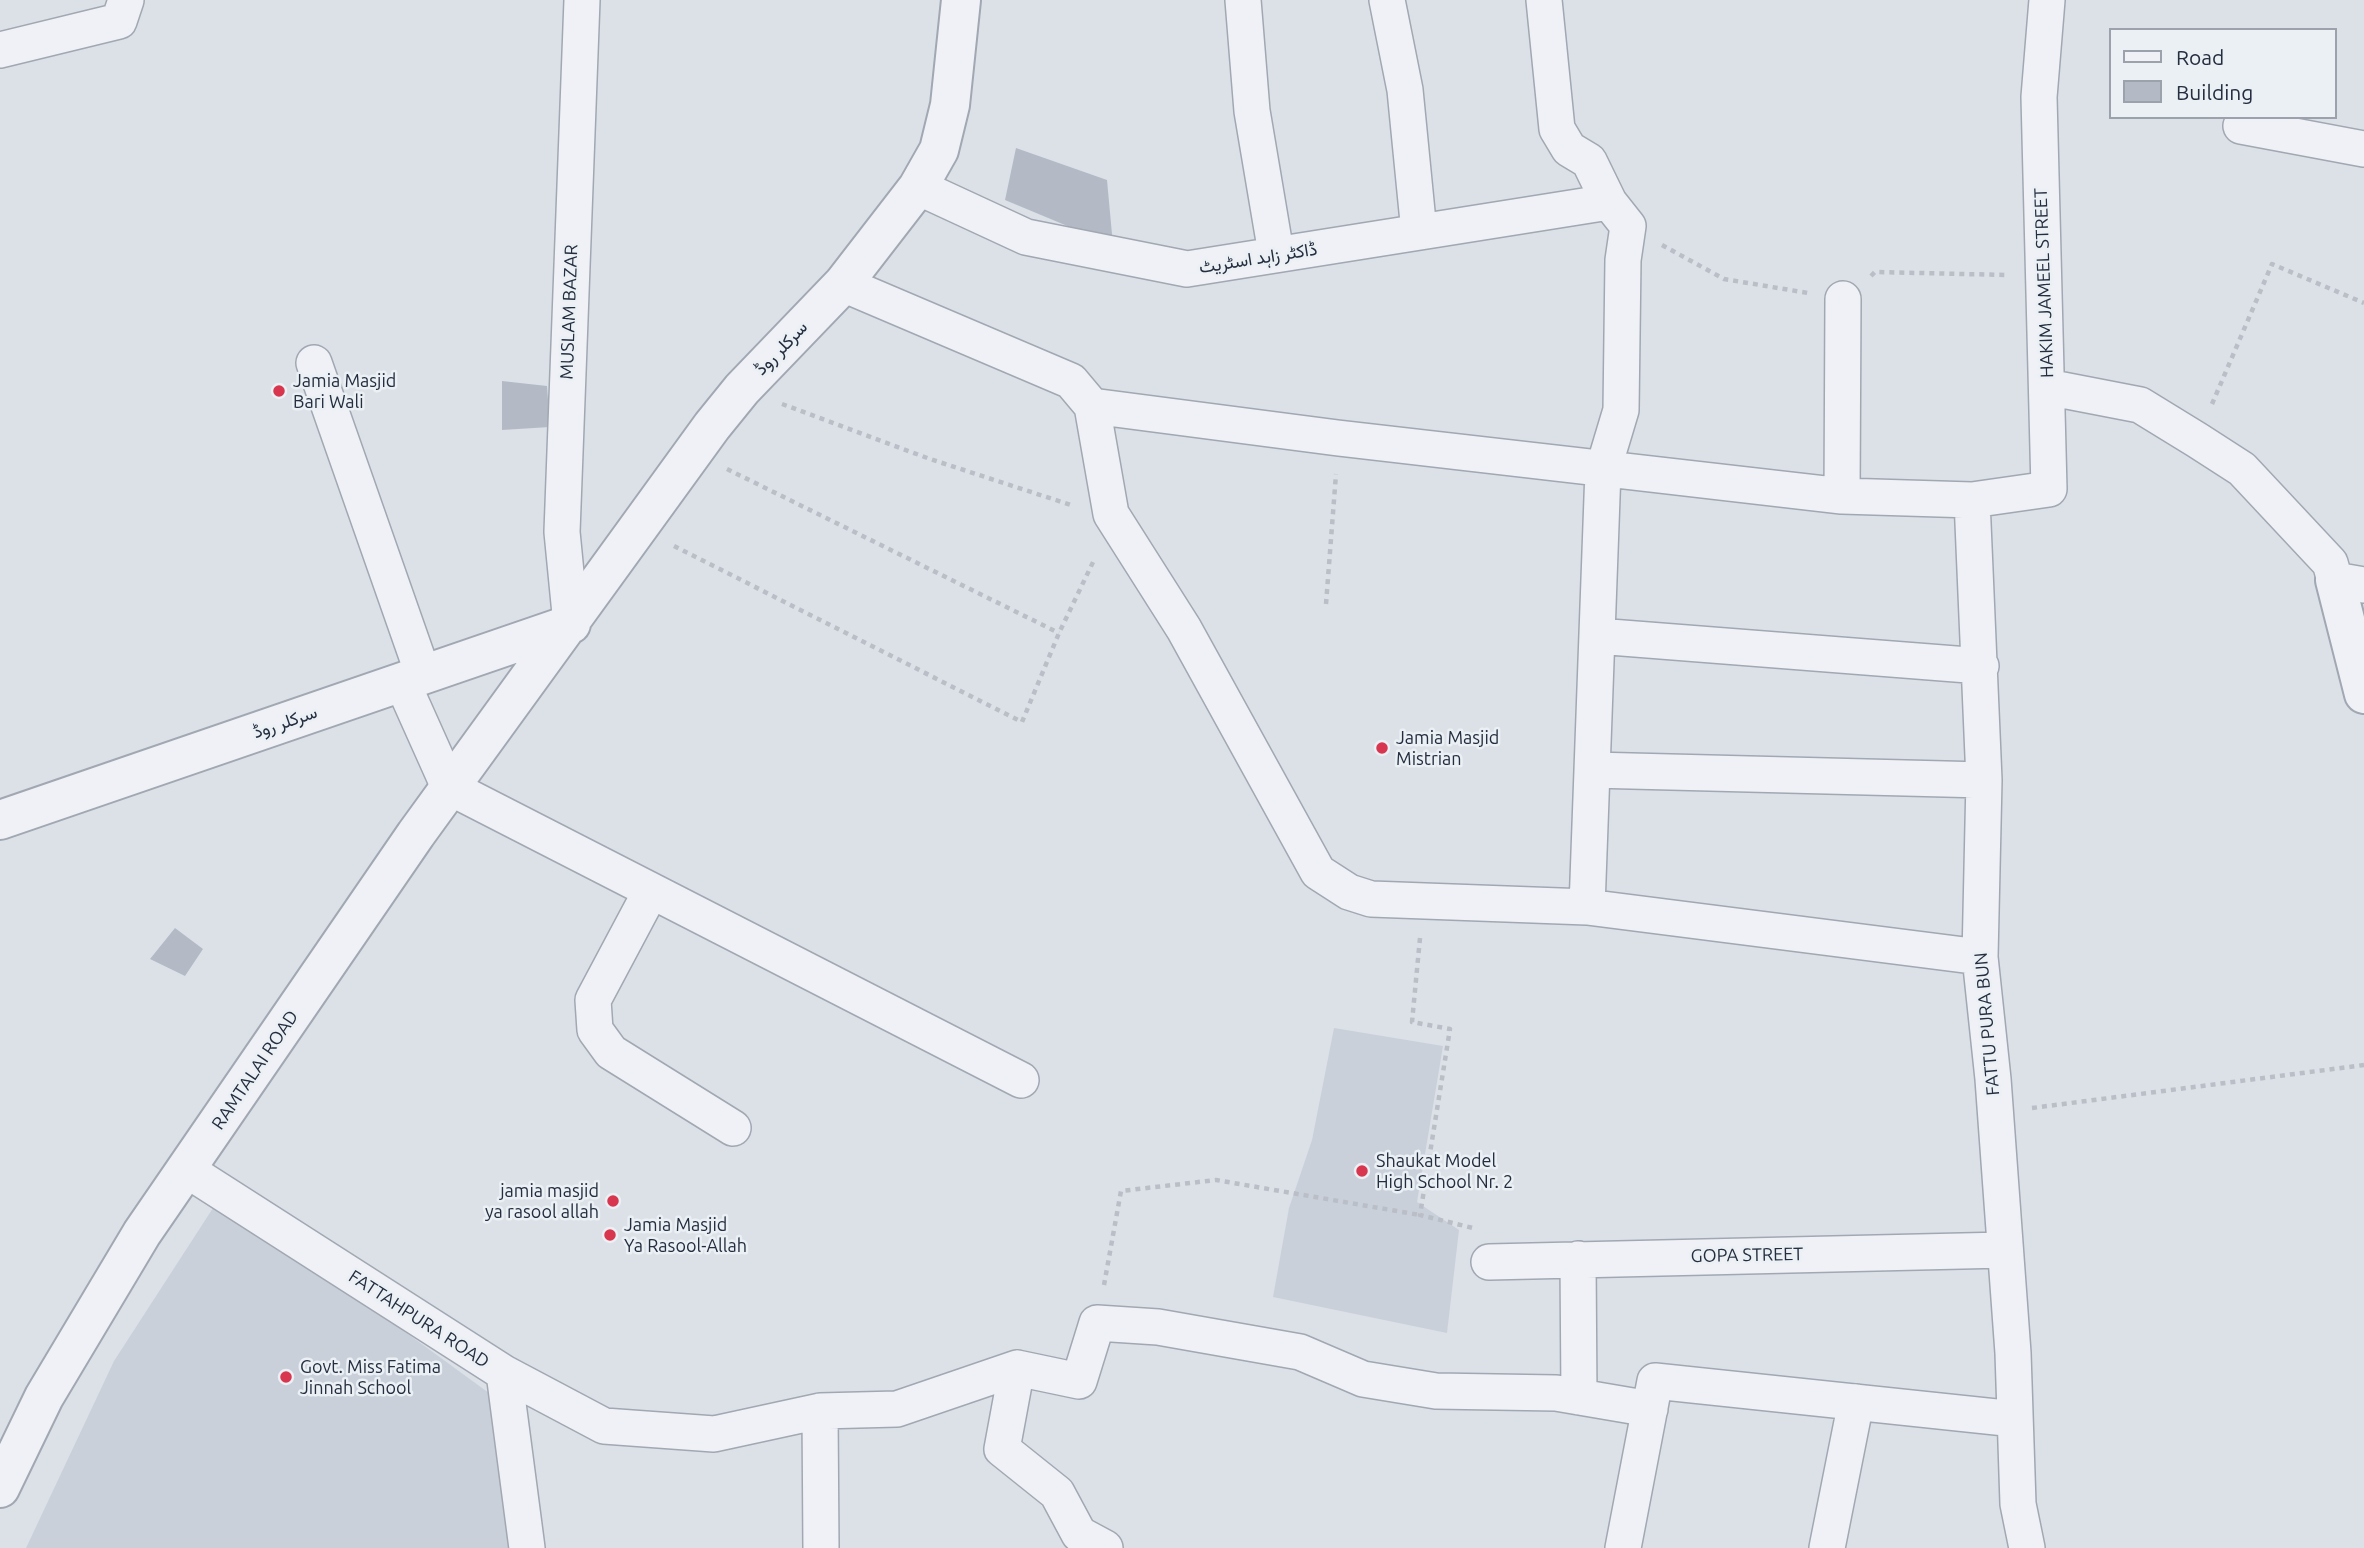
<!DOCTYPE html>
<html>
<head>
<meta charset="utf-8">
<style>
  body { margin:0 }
  #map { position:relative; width:2364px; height:1548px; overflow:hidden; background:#dce1e8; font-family:Ubuntu,sans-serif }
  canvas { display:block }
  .legend { position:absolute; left:2109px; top:28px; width:228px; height:91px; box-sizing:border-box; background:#ebf0f5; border:2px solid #9ca2ac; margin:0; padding:9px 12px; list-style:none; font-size:21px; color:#252e3f }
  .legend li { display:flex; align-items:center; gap:14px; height:35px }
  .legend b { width:35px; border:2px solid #9ca2ac }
</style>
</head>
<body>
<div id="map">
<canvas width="2364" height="1548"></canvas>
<ul class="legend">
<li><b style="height:9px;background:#eff1f6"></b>Road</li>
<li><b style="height:19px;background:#b3bac5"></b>Building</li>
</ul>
</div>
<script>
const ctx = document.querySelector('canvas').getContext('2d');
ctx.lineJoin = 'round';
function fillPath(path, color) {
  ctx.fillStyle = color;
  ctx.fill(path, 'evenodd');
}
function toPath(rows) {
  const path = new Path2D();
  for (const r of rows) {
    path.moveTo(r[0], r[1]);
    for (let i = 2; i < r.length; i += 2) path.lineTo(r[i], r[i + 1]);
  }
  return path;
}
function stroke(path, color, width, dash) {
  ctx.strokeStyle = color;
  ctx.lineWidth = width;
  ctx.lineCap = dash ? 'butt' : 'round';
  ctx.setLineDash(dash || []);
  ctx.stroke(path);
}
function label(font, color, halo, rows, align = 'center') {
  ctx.font = font + ' Ubuntu,Vazirmatn,sans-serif';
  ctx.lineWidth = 5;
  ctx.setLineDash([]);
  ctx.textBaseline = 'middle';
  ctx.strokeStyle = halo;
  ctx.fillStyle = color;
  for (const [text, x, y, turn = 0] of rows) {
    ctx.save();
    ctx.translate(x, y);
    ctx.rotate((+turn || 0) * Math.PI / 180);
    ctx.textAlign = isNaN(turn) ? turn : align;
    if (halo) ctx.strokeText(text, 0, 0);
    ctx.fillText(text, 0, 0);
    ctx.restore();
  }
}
fillPath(toPath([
  [1334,1028,1443,1046,1417,1202,1459,1230,1447,1333,1273,1297,1289,1208,1312,1140],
  [213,1208,353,1294,489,1393,509,1548,26,1548,114,1361]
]), '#cad0da');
fillPath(toPath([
  [1016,148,1107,180,1113,245,1005,200],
  [502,381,547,386,550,427,502,430],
  [175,928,203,949,185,976,150,959]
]), '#b3bac5');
const minor = toPath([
  [1243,0,1252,111,1276,253],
  [1387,0,1405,90,1419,232],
  [1544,0,1557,129,1569,149,1589,161,1609,202,1628,226,1623,260,1621,410,1603,470,1587,907],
  [0,50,119,21,126,0],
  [2241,126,2364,149],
  [918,187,1026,237,1187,269,1609,202],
  [843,284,1071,381,1092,406,1111,514,1184,629,1318,872,1349,892,1371,899,1587,907,1980,957],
  [314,363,423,674],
  [2047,387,2140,405,2197,440,2242,469,2330,563,2335,580,2364,585],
  [1092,406,1338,438,1842,496,1972,500,2049,489,2039,97,2047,0],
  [1842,496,1843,299],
  [1972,500,1984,780,1980,957,1993,1079,2013,1353,2018,1504,2027,1548],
  [571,624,562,532,582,0],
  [1597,636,1981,666],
  [402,682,449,787,1021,1080],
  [1592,770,1984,780],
  [651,891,593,1000,595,1030,611,1052,733,1128],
  [187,1170,504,1373,527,1548],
  [1578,1259,1579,1397],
  [1489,1262,2005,1250],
  [1017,1368,1002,1449,1057,1493,1079,1534,1105,1548],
  [504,1373,604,1426,714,1434,820,1411,897,1409,1017,1368,1079,1381,1097,1323,1158,1327,1300,1352,1363,1379,1436,1391,1556,1393,1650,1409],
  [820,1411,821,1548],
  [1623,1548,1655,1381,2015,1419],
  [1827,1548,1856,1402]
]);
const tertiary = toPath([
  [2335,580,2364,694],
  [0,820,571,624],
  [0,1488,44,1397,142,1233,416,834,712,426,742,389,843,284,918,187,939,150,950,105,961,0]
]);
stroke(minor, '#a1a8b2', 38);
stroke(tertiary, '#a1a8b2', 42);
stroke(toPath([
  [1662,245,1724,279,1808,293],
  [1871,276,1875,272,2007,275],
  [782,404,930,459,1071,505],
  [2212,404,2272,264,2364,303],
  [727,469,1059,633],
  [674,546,1022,722,1059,633,1095,558],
  [1326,604,1336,474],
  [1420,938,1412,1022,1450,1029,1420,1215,1473,1228],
  [2032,1108,2364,1065],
  [1104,1285,1121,1191,1216,1180,1420,1215]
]), '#babec6', 4.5, [5, 5]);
stroke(minor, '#eff1f6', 35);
stroke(tertiary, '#eff1f6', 38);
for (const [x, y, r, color] of [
  [279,391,7,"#d8364e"],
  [1382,748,7,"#d8364e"],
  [1362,1171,7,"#d8364e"],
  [613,1201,7,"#d8364e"],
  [610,1235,7,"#d8364e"],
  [286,1377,7,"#d8364e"]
]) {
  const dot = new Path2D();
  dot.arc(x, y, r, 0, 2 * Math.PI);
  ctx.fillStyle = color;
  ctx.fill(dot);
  stroke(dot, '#ebf0f5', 2.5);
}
label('18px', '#252e3f', '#ebf0f5', [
  ["ڈاکٹر زاہد اسٹریٹ",1258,258,-9],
  ["HAKIM JAMEEL STREET",2044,283,-92],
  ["MUSLAM BAZAR",569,312,-88],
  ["سرکلر روڈ",781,348,-46],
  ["سرکلر روڈ",285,722,-19],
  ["FATTU PURA BUN",1987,1024,-95],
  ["RAMTALAI ROAD",255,1070,-56],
  ["GOPA STREET",1747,1255,-1],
  ["FATTAHPURA ROAD",419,1319,33]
]);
label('18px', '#252e3f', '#ebf0f5', [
  ["Jamia Masjid",293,381],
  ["Bari Wali",293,402],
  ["Jamia Masjid",1396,738],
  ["Mistrian",1396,759],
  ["Shaukat Model",1376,1161],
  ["High School Nr. 2",1376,1182],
  ["jamia masjid",599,1191,"right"],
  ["ya rasool allah",599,1212,"right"],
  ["Jamia Masjid",624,1225],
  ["Ya Rasool-Allah",624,1246],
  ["Govt. Miss Fatima",300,1367],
  ["Jinnah School",300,1388]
], 'left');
</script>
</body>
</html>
